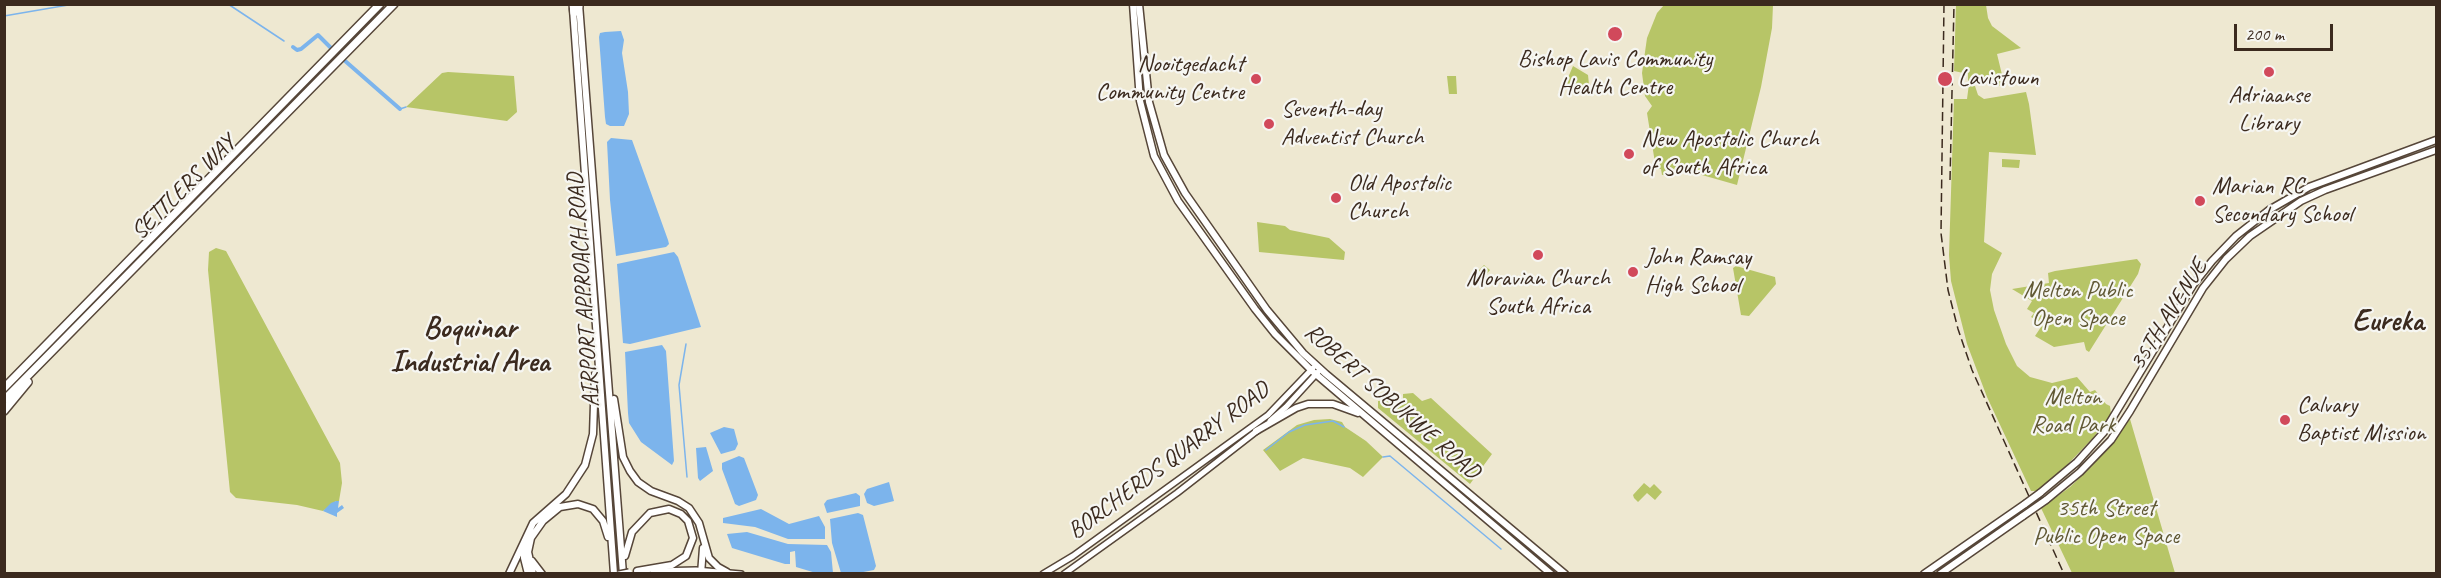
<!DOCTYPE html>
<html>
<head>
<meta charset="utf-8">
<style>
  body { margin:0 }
  #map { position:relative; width:2441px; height:578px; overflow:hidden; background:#eee8d1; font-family:Caveat,sans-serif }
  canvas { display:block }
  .frame { position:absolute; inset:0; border:6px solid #3b2a1e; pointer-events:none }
  .scale { position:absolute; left:2234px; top:24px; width:99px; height:27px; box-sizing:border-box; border:3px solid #3b2a1e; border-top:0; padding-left:8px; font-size:18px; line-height:21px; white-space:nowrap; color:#3b2a1e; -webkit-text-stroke:4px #f6f6f2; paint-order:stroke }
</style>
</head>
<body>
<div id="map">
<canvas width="2441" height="578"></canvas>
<div class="frame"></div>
<div class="scale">200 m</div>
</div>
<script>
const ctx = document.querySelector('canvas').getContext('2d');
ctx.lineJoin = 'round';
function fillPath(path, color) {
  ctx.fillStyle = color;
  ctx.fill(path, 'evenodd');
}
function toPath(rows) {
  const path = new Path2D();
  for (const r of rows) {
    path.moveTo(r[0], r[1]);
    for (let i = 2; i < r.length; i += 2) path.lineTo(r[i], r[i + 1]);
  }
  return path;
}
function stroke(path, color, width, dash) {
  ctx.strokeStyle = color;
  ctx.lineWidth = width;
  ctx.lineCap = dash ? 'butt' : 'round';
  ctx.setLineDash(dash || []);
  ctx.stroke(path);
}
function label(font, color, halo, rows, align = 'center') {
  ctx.font = font + ' Caveat,sans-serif';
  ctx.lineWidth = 4.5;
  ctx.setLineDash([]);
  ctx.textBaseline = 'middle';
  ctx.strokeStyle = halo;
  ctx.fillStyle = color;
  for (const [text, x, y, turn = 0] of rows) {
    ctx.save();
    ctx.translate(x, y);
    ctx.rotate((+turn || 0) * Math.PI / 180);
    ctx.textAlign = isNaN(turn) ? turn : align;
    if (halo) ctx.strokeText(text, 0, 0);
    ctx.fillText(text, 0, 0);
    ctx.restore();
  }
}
fillPath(toPath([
  [1664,5,1773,5,1772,28,1761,87,1737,185,1688,171,1662,175,1661,169,1656,169,1647,113,1652,106,1645,96,1642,73,1647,38,1657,13],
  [1956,5,1986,5,1988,18,1992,26,2021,48,1997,54,2005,87,1987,82,1968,81,1968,74,1954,71],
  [1573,66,1588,75,1590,94,1564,87],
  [448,72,514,76,517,112,507,121,406,107,442,73],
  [1447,76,1456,76,1457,94,1449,94],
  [1969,84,1975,86,1978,95,1984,99,2026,92,2029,104,2036,155,1989,152,1984,242,2002,253,1992,274,1990,290,1994,310,2006,344,2017,366,2030,377,2052,383,2077,377,2090,392,2095,390,2106,404,2110,406,2111,414,2093,438,2067,465,2037,491,2031,491,1987,397,1967,344,1951,281,1949,255,1954,99,1967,99],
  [2002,159,2020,160,2019,168,2002,167],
  [1257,222,1285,226,1290,230,1329,238,1345,252,1344,260,1259,252],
  [216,248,226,251,340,463,342,483,339,501,336,501,323,511,297,505,236,498,230,492,208,270,209,252],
  [2137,259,2141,264,2138,274,2089,352,2086,350,2084,342,2054,347,2035,336,2043,324,2031,317,2034,313,2027,309,2032,301,2012,289,2049,283,2048,273,2055,271],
  [1484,265,1490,270,1479,283,1472,277],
  [1736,266,1775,277,1776,284,1749,316,1741,315,1733,268],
  [1413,393,1422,401,1431,398,1492,454,1470,484,1378,408,1378,401,1403,400,1403,394],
  [1330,419,1342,422,1345,427,1366,441,1383,457,1363,477,1350,468,1303,458,1280,471,1263,450,1297,425,1314,420],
  [2130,419,2175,573,2072,573,2041,508,2070,487,2092,466],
  [1644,483,1650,488,1654,484,1662,492,1655,500,1647,493,1638,502,1634,498,1633,495]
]), '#b7c567');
fillPath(toPath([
  [621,31,624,40,622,53,628,92,629,114,624,126,610,126,606,124,605,117,599,37,600,33,605,32],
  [611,138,632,140,668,240,669,244,666,247,616,256,610,200,607,142],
  [674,252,678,257,701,327,630,344,623,343,617,264],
  [662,345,666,351,674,461,672,465,641,442,629,423,628,413,625,352],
  [724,427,734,429,738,444,735,450,721,454,710,433],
  [706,447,713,471,700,481,698,478,696,448],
  [739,456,744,458,758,495,756,500,739,506,735,504,722,469,722,463],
  [889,482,894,501,874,506,867,503,864,494,867,489],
  [856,493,860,496,860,506,827,513,824,504,827,500],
  [336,501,339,501,338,508,342,505,344,508,337,513,337,517,323,511,331,503],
  [761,509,789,524,819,516,825,527,825,539,788,539,755,527,723,523,723,518],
  [858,513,863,515,876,566,874,570,858,573,841,573,832,543,830,519],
  [747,532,788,544,827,545,831,552,833,573,816,573,796,567,795,551,790,552,790,564,785,564,732,548,727,534]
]), '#7cb4ec');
stroke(toPath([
  [228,4,284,41],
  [4,16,74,4],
  [400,109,406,107],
  [686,344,679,385,687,477],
  [1266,450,1289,432,1305,425,1333,421,1344,427],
  [1383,457,1390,456,1501,549]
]), '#7cb4ec', 1.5);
stroke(toPath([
  [293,47,297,50,301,49,318,35,332,49],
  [344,60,400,109]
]), '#7cb4ec', 4);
const secondary = toPath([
  [1270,421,1286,407,1318,372],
  [653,571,696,570,741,574],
  [1043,574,1073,556,1268,415,1313,368],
  [1064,574,1177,493,1258,430]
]);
const primary = toPath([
  [579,4,623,574],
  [1133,4,1140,101,1154,156,1178,201,1255,309,1275,334,1311,370,1551,574],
  [1139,4,1149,102,1164,155,1185,193,1267,310,1303,353,1326,374,1565,574],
  [573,9,614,574],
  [614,399,623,457,630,471,638,482,651,491,678,501,689,508,699,523,709,558,718,567,727,572],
  [1256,431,1296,408,1308,404,1333,404,1358,413],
  [2040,493,2077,462,2104,432,2193,285,2212,261,2236,236,2269,210,2309,187,2436,140],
  [2046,500,2080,472,2111,440,2130,411,2203,288,2226,259,2250,236,2301,201,2325,190,2436,150],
  [524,545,524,558,528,574],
  [625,556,632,532,650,513,669,509,681,514,688,521,693,538,686,556,672,565,637,571],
  [532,561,542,574],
  [509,574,533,523,566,494,585,465,593,434,595,374],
  [533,574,528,552,531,538,543,521,560,507,578,504,593,509,603,521,608,537],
  [701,574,703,548],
  [1924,574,2025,504],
  [1940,574,2023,516]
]);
const motorway = toPath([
  [573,4,574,13],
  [579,4,579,6],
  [4,388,380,4],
  [4,400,394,4],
  [4,411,28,382]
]);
stroke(secondary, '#564639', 8);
stroke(primary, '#564639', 9);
stroke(motorway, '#564639', 10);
stroke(secondary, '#fff', 5);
stroke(primary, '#fff', 6);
stroke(motorway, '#fff', 7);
stroke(toPath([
  [1944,4,1941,233,1948,290,1958,329,1972,370,2064,574],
  [1950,180,1954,4]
]), '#3b2a1e', 1.5, [9, 4.5]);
const secondaryBridge = toPath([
  [619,574,629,572]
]);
const primaryBridge = toPath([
  [2025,504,2040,493],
  [2023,516,2046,500]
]);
stroke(secondaryBridge, '#564639', 8, []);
stroke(primaryBridge, '#564639', 9, []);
stroke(secondaryBridge, '#fff', 5);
stroke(primaryBridge, '#fff', 6);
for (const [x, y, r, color] of [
  [1615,34,8,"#d1495b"],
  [2269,72,6,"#d1495b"],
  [1256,79,6,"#d1495b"],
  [1945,79,8,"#d1495b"],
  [1269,124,6,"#d1495b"],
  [1629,154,6,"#d1495b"],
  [1336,198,6,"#d1495b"],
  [2200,201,6,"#d1495b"],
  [1538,255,6,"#d1495b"],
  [1633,272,6,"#d1495b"],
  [2285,420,6,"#d1495b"]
]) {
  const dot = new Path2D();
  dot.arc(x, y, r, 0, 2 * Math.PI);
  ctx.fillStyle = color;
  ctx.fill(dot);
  stroke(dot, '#f6f6f2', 2);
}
label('24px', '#3b2a1e', '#f6f6f2', [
  ["Bishop Lavis Community",1615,60,"center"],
  ["Health Centre",1615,88,"center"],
  ["Nooitgedacht",1244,65,"right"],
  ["Community Centre",1244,93,"right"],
  ["Lavistown",1958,79],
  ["Adriaanse",2269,96,"center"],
  ["Library",2269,124,"center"],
  ["Seventh-day",1281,110],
  ["Adventist Church",1281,138],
  ["New Apostolic Church",1641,140],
  ["of South Africa",1641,168],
  ["Old Apostolic",1348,184],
  ["Church",1348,212],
  ["Marian RC",2212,187],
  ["Secondary School",2212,215],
  ["John Ramsay",1645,258],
  ["High School",1645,286],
  ["Moravian Church",1538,279,"center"],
  ["South Africa",1538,307,"center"],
  ["Calvary",2297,406],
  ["Baptist Mission",2297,434]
], 'left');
label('24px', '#3b2a1e', '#f6f6f2', [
  ["SETTLERS WAY",184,188,-45],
  ["AIRPORT APPROACH ROAD",584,290,-94],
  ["35TH AVENUE",2169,315,-58],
  ["ROBERT SOBUKWE ROAD",1392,402,41],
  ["BORCHERDS QUARRY ROAD",1169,461,-37]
]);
label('24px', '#605834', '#f6f6f2', [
  ["Melton Public",2078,291],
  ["Open Space",2078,319],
  ["Melton",2073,398],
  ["Road Park",2073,426],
  ["35th Street",2106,509],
  ["Public Open Space",2106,537]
]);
label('bold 30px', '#3b2a1e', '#f6f6f2', [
  ["Eureka",2388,322],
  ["Boquinar",470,329],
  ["Industrial Area",470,363]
]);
</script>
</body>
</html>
